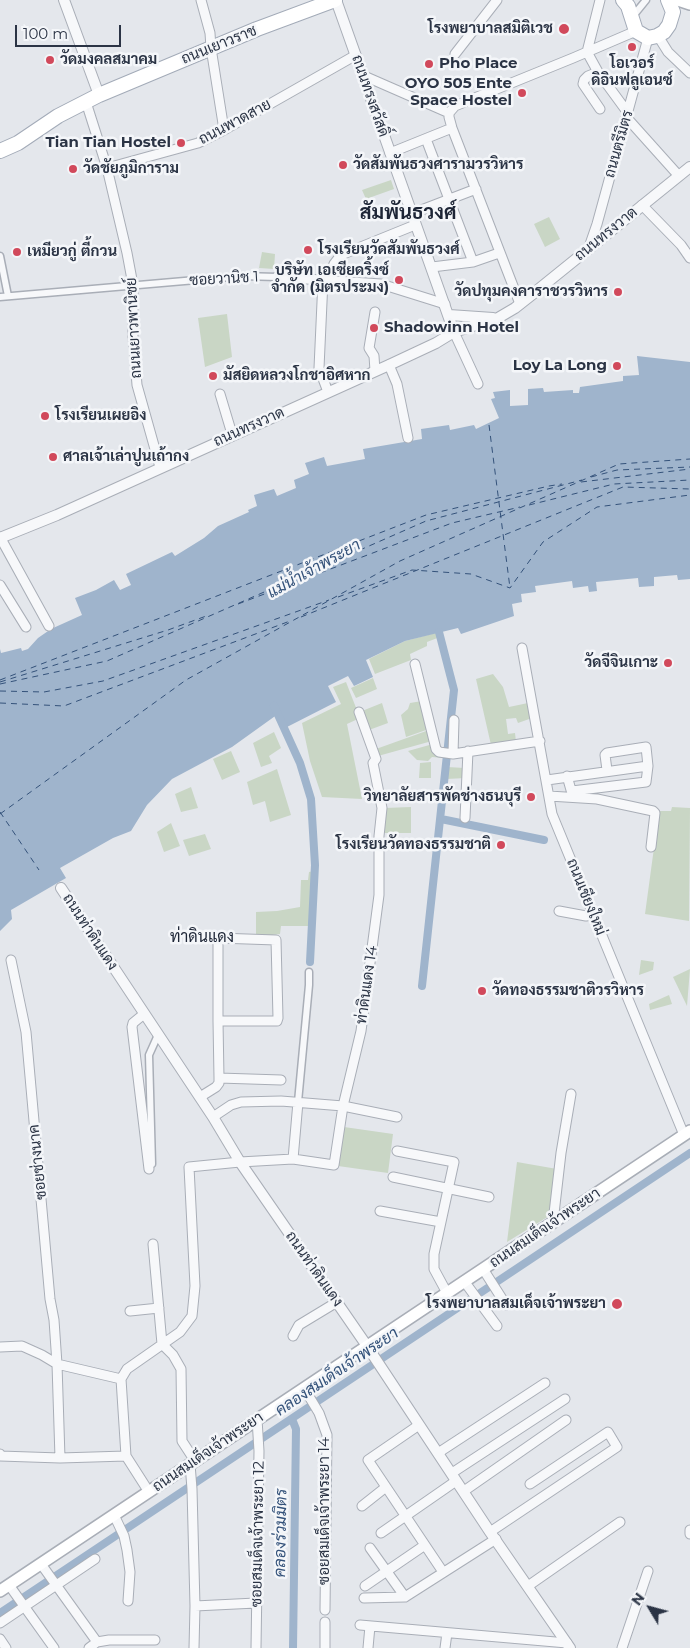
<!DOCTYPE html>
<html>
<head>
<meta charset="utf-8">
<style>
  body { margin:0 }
  #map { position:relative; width:690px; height:1648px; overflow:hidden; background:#e4e7ec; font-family:Montserrat,sans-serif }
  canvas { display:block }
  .north { position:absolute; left:625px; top:1583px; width:50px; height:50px; -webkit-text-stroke:4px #f4f6f9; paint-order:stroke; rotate:307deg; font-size:14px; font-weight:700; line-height:20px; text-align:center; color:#2b3445 }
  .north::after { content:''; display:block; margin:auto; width:18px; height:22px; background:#2b3445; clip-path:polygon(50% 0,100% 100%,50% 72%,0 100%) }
  .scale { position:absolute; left:15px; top:25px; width:106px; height:22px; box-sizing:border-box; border:2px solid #2b3445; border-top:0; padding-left:6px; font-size:15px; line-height:18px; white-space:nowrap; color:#2b3445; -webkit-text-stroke:4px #f4f6f9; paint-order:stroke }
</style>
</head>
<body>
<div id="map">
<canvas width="690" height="1648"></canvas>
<div class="north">N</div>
<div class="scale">100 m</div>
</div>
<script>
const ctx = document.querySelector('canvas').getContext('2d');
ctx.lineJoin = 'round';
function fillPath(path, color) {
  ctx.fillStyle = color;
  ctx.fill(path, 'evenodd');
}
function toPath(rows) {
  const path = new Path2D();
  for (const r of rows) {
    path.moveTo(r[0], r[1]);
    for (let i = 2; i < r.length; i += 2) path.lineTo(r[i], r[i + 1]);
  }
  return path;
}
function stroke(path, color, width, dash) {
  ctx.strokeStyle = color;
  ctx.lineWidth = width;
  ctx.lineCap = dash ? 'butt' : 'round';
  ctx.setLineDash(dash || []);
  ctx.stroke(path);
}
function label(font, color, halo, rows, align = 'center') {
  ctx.font = font + ' Montserrat,Sarabun,sans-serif';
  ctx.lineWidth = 5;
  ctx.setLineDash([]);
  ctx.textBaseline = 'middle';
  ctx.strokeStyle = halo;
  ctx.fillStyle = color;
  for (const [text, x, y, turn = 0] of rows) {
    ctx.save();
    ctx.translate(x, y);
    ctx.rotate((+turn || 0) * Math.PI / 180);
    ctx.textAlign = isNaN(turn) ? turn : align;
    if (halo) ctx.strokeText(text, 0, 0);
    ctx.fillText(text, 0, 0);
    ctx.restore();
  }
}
fillPath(toPath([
  [391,180,394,189,366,199,362,190],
  [549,217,560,239,545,247,534,224],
  [262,252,275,254,274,269,259,268],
  [227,314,232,357,205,367,198,318],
  [439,632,440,637,427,642,427,646,410,654,411,660,375,674,369,659,405,641],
  [493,674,503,687,509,707,528,703,532,718,518,723,516,718,506,719,508,734,515,733,516,742,491,745,476,679],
  [373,678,377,689,356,698,351,688],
  [346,682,360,718,347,724,362,799,322,797,310,761,302,723,341,704,333,687],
  [422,701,429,729,406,737,401,715,408,709,410,703],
  [382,703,388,723,369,730,362,711],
  [429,730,432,741,378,756,376,749],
  [274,732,281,748,269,756,272,763,261,767,253,743],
  [433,744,445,755,444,758,432,757,428,761,417,760,408,751],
  [231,751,240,772,222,780,213,759],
  [431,762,431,778,419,778,420,763],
  [447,767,465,768,466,778,446,779],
  [277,769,291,815,270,822,265,801,253,805,247,782],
  [191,787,198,808,181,812,175,794],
  [411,807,411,833,382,833,385,808],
  [672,807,690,808,689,921,645,914,659,811,671,811],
  [171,823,180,846,164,852,157,832],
  [205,834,211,849,189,856,183,840],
  [314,871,310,926,281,926,280,934,256,937,256,912,277,911,300,907,301,880,308,880,309,872],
  [641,960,654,962,653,970,639,975],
  [690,969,687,1006,673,977],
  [669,995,672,1004,650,1010,649,1004],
  [344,1127,393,1134,388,1173,338,1166],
  [517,1162,557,1169,549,1216,507,1242]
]), '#c9d6c5');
fillPath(toPath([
  [637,356,690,362,690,579,678,580,677,575,654,577,654,586,639,587,638,578,596,582,597,591,589,592,588,586,573,588,572,581,535,586,536,592,521,594,522,602,512,604,514,616,461,634,458,628,405,641,366,660,373,677,354,686,348,676,328,686,336,702,287,727,278,714,232,747,172,779,147,805,131,831,113,838,60,868,66,878,11,910,12,919,0,931,0,649,1,653,21,648,22,651,28,649,38,638,51,629,82,615,75,598,96,590,114,580,120,590,131,585,126,574,172,552,175,556,204,538,218,526,249,512,248,510,257,506,254,495,274,489,277,496,296,488,294,480,309,474,305,463,324,457,327,466,365,459,363,449,422,439,421,429,449,425,450,430,474,425,476,429,499,418,491,399,495,398,493,392,510,390,510,406,528,405,528,389,543,388,544,392,573,390,573,393,579,393,580,387,623,381,623,376,639,375]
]), '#9fb4cc');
stroke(toPath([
  [274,706,300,763,311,799,315,865,310,962],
  [441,819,544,840],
  [422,986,454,690,439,632],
  [292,1419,296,1429,293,1648],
  [0,1613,690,1153]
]), '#9fb4cc', 8);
stroke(toPath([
  [489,425,510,588],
  [591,477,617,470,690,467],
  [581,482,690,469],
  [529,505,614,484,690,480],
  [338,597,412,570,471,574,510,588,543,542,597,507,690,495],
  [238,604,452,523,520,507],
  [301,617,623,487,690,489],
  [0,680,426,515,549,486,562,484],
  [0,682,168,630,209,615],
  [0,684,107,661,426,521,582,480],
  [0,691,44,692,103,681,329,600],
  [0,703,64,706,290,621],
  [0,812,39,870],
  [0,814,186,680,400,561,619,464,690,459]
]), '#34527a', 1, [6, 5]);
const pedestrian = toPath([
  [633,16,646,0],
  [0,256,8,296],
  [0,297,242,276,277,277],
  [298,1102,309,985,309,972],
  [152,1164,149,1055,158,1035]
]);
const minor = toPath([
  [201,0,210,33,211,48,224,130],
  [600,0,587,52,598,72,628,113],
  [658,36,668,52,690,73],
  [455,54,497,0],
  [598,72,588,76,584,80,583,84,600,109],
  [362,75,449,113],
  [86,102,107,168,127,253,133,285,133,336,137,385,160,467],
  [449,113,455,106,573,58,636,31],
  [449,113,449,117,452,128,520,304],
  [627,118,679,176],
  [426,139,473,262],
  [390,153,452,128],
  [107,168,198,143,224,130,356,55],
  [642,205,681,245,690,258],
  [411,214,476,189],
  [588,250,597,224,648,38],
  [432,267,473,262,499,253],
  [277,277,381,284,445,304],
  [323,280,319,368,328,392],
  [327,280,334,264,341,255,415,225],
  [454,332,478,384],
  [389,365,397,384,408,438],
  [375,371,374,356,369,348,375,312],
  [220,394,232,434],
  [0,537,49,626],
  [0,585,26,627],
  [522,648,552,814,684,1135],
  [415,664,436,749,439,752,453,754,540,741],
  [453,754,454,720],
  [567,776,571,790,572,791,646,782,648,766,646,747,607,753,605,755,607,770],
  [547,780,648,766],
  [549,796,597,799,653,811,655,813,651,847],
  [465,818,468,751],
  [559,911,586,916,593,915],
  [11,960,26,1032,50,1299,54,1320,57,1364,60,1458],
  [144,1014,133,1023,132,1027,149,1169],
  [219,1078,281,1080],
  [200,1097,216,1087,219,1083,219,1078,218,1021,218,938,276,940,278,1018,277,1021,218,1021],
  [213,1117,231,1105,241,1102,281,1101,343,1106,397,1117],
  [397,1151,454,1162,434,1254,434,1269,447,1293],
  [293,1159,298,1102],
  [393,1177,489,1197],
  [380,1211,441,1222],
  [553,1222,561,1153,571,1094],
  [153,1244,162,1344,173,1355,181,1369,182,1441,195,1461],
  [483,1269,506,1305],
  [464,1281,497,1326],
  [130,1311,159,1308],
  [293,1336,299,1325,337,1302],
  [0,1347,22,1346,42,1355,57,1364,121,1379],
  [304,1388,319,1413,327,1435,325,1610],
  [419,1425,368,1460,443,1572],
  [438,1453,545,1383],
  [0,1454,0,1456,60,1458,126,1456],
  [190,1464,192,1489,195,1606,194,1648],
  [452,1473,565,1399],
  [464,1491,566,1420],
  [149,1492,126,1456,121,1379,127,1369,180,1332,192,1316,195,1286,189,1167,240,1162,293,1159,334,1165,343,1106,361,1031,379,895,379,836,382,808,373,763,376,759,359,712],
  [362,1506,386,1487],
  [114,1515,124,1536,127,1550,130,1572,128,1601],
  [690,1530,690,1534],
  [490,1532,617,1447,608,1432,530,1484],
  [381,1533,456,1481],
  [370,1548,405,1597],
  [41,1564,97,1642],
  [9,1585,54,1648],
  [365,1586,425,1545],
  [528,1586,620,1522],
  [364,1598,405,1597,496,1539],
  [195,1606,256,1603],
  [0,1623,95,1559],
  [360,1625,567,1643],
  [0,1639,6,1648],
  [89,1648,97,1642,109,1640,155,1640],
  [256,1648,259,1451,257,1419],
  [325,1648,325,1622],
  [368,1648,370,1626],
  [445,1648,447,1633],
  [622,1648,648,1571]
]);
const tertiary = toPath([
  [64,0,99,95],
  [336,0,454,332],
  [449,315,493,318],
  [0,538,57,515,389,365,436,343,454,332,498,318,515,308,534,293,690,167],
  [61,888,213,1117,240,1162,367,1346,490,1532,570,1648]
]);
const secondary = toPath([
  [678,0,690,4],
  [0,1591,690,1131]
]);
const primary = toPath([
  [623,0,628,6,636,31,648,38,657,36,664,32,669,25,673,12,668,0],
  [0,151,18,143,58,116,99,95,257,29,335,0]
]);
stroke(pedestrian, '#a9aeb7', 9);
stroke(minor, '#a9aeb7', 11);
stroke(tertiary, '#a9aeb7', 12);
stroke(secondary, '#a9aeb7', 14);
stroke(primary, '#a3abb8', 16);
stroke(pedestrian, '#f7f8fa', 6);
stroke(minor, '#f7f8fa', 9);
stroke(tertiary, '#f7f8fa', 10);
stroke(secondary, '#fff', 11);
stroke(primary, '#fff', 14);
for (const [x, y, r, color] of [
  [564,29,6,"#d1495b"],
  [632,47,5,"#d1495b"],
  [50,60,5,"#d1495b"],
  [429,64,5,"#d1495b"],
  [522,93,5,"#d1495b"],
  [181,143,5,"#d1495b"],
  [343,165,5,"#d1495b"],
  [73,169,5,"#d1495b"],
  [308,250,5,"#d1495b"],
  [17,252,5,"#d1495b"],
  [399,280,5,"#d1495b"],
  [618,292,5,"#d1495b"],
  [374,328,5,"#d1495b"],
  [617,366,5,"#d1495b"],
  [213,376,5,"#d1495b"],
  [45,416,5,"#d1495b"],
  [53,457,5,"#d1495b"],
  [668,663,5,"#d1495b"],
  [531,797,5,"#d1495b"],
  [501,845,5,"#d1495b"],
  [482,991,5,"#d1495b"],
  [617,1304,6,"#d1495b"]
]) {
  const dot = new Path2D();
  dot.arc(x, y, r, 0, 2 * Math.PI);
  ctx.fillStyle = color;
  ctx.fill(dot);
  stroke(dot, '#f4f6f9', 2);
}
label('bold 15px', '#2b3445', '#f4f6f9', [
  ["โรงพยาบาลสมิติเวช",553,29,"right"],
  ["วัดมงคลสมาคม",60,60],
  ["Pho Place",439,64],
  ["โอเวอร์",632,64,"center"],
  ["ดิอินฟลูเอนซ์",632,81,"center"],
  ["OYO 505 Ente",512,84,"right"],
  ["Space Hostel",512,101,"right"],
  ["Tian Tian Hostel",171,143,"right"],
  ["วัดสัมพันธวงศารามวรวิหาร",353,165],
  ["วัดชัยภูมิการาม",83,169],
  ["โรงเรียนวัดสัมพันธวงศ์",318,250],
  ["เหมียวกู่ ตี้กวน",27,252],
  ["บริษัท เอเซียดริ้งซ์",389,271,"right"],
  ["จำกัด (มิตรประมง)",389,288,"right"],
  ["วัดปทุมคงคาราชวรวิหาร",608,292,"right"],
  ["Shadowinn Hotel",384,328],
  ["Loy La Long",607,366,"right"],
  ["มัสยิดหลวงโกชาอิศหาก",223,376],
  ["โรงเรียนเผยอิง",55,416],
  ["ศาลเจ้าเล่าปูนเถ้ากง",63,457],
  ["วัดจีจินเกาะ",658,663,"right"],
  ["วิทยาลัยสารพัดช่างธนบุรี",521,797,"right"],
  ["โรงเรียนวัดทองธรรมชาติ",491,845,"right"],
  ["วัดทองธรรมชาติวรวิหาร",492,991],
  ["โรงพยาบาลสมเด็จเจ้าพระยา",606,1304,"right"]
], 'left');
label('15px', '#2b3445', '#f4f6f9', [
  ["ถนนเยาวราช",219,45,-22],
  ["ถนนทรงสวัสดิ์",370,96,71],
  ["ถนนพาดสาย",235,122,-28],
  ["ถนนตรีมิตร",619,144,-74],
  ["ถนนทรงวาด",606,234,-39],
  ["ซอยวานิช 1",224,279,-3],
  ["ถนนเยาวพานิชย์",134,328,-93],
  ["ถนนทรงวาด",249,427,-24],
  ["ถนนเชียงใหม่",586,897,68],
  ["ถนนท่าดินแดง",90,932,57],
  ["ท่าดินแดง 14",367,985,-82],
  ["ซอยช่างนาค",38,1162,-96],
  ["ถนนสมเด็จเจ้าพระยา",545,1228,-34],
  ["ถนนท่าดินแดง",314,1269,55],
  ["ถนนสมเด็จเจ้าพระยา",208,1452,-34],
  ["ซอยสมเด็จเจ้าพระยา 14",325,1511,-90],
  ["ซอยสมเด็จเจ้าพระยา 12",258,1534,-89]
]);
label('italic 16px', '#34527a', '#f4f6f9', [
  ["แม่น้ำเจ้าพระยา",314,569,-29],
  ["คลองสมเด็จเจ้าพระยา",337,1372,-34],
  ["คลองร่วมมิตร",281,1533,-89]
]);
label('16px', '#1d2536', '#f4f6f9', [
  ["ท่าดินแดง",202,937]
]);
label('bold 20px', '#1d2536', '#f4f6f9', [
  ["สัมพันธวงศ์",408,213]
]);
</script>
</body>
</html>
